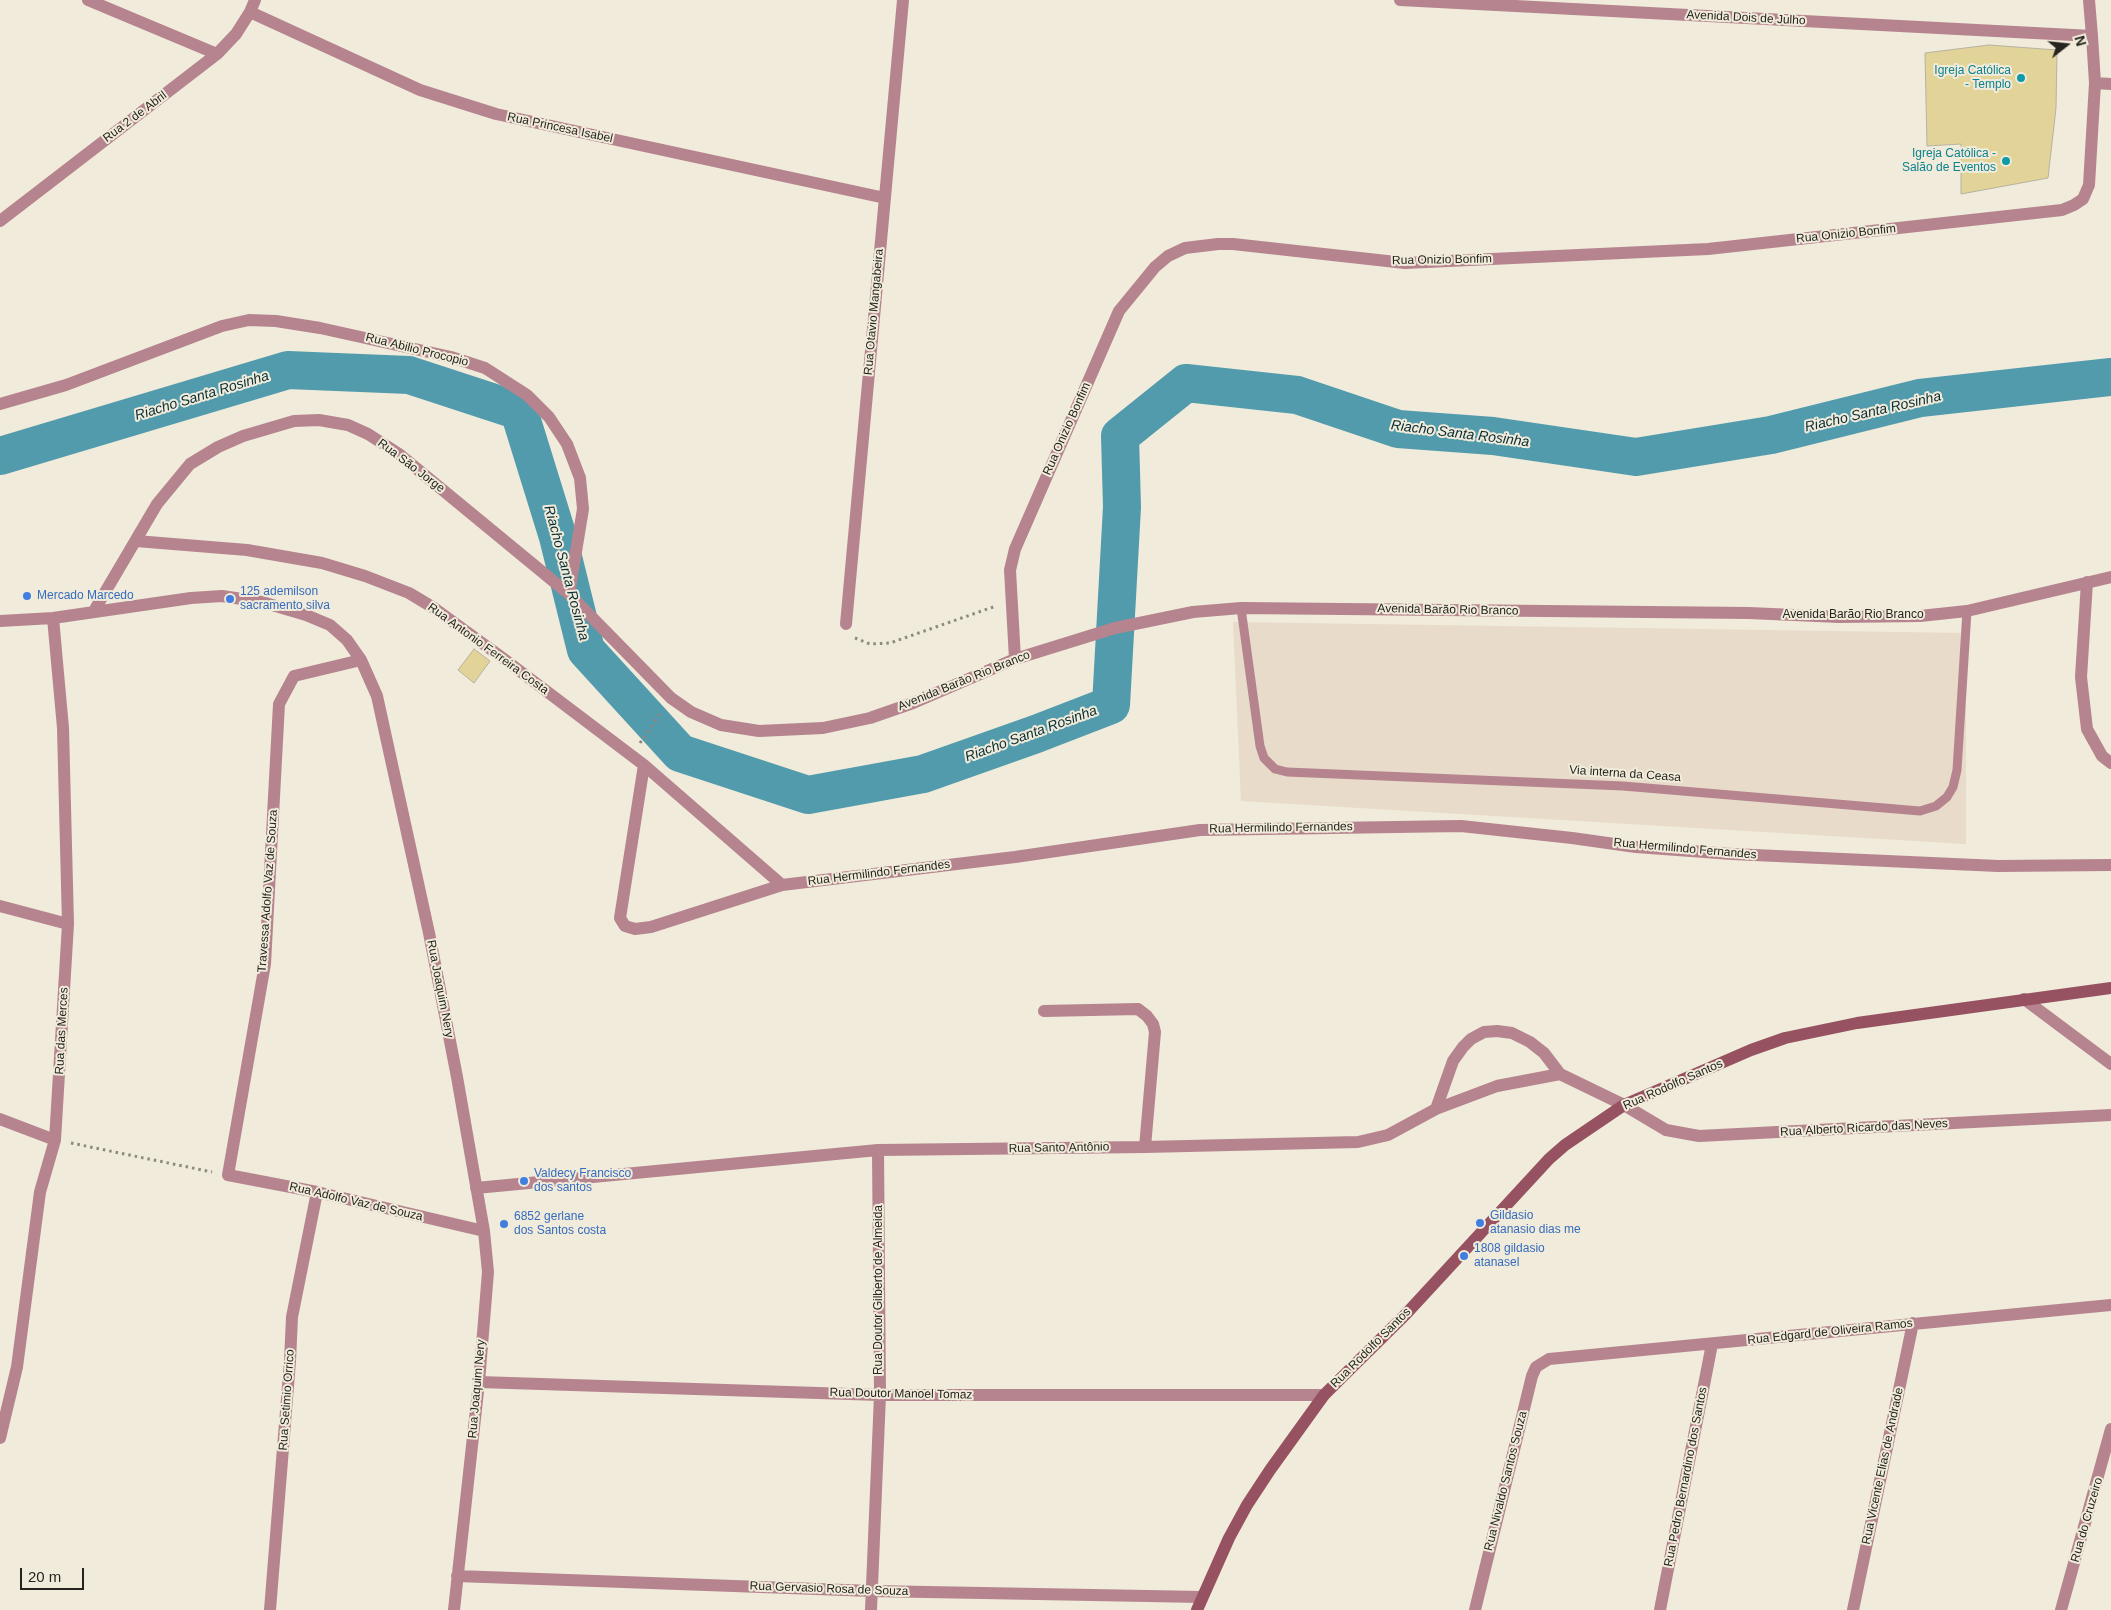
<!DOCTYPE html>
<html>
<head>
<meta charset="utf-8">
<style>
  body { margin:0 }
  #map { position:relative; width:2111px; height:1610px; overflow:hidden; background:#f0ebda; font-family:Arial,sans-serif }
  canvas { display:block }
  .north { position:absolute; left:2041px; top:20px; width:50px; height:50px; -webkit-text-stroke:4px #f0ebda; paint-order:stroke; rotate:74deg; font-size:14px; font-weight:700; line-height:20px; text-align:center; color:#26241e }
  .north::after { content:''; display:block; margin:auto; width:18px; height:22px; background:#26241e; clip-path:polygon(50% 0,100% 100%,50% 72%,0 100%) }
  .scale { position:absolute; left:20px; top:1568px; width:64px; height:22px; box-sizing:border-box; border:2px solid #26241e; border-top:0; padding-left:6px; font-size:15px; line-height:18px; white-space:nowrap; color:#26241e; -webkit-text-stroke:4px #f0ebda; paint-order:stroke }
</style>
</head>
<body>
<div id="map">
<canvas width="2111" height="1610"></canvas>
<div class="north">N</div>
<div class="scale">20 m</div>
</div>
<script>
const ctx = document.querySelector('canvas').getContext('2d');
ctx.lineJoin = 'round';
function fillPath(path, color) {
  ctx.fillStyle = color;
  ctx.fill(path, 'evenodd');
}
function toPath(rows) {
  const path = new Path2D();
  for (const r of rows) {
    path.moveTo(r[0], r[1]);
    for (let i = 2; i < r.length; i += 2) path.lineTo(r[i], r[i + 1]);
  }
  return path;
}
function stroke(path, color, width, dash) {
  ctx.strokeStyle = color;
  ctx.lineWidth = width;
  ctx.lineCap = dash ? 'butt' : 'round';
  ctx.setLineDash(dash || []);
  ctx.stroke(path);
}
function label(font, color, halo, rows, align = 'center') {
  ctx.font = font + ' Arial,sans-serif';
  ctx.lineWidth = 4;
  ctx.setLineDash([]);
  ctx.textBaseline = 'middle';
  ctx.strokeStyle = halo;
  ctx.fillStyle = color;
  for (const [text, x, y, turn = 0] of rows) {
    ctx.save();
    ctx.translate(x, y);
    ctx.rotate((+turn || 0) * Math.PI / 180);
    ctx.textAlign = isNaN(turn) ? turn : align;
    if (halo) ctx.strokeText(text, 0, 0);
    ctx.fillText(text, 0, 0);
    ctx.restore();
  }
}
fillPath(toPath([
  [1233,622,1966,633,1966,844,1241,801]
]), '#e8dbc9');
stroke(toPath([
  [0,456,288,370,409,375,519,411,558,537,586,650,680,753,808,795,923,774,1036,734,1111,705,1122,507,1120,436,1186,383,1297,395,1398,429,1493,436,1636,457,1771,435,1920,398,2111,377]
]), '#529bad', 38);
const building = toPath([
  [1989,45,2057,50,2056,108,2048,178,1961,194,1961,144,1927,146,1925,53,1989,45],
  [474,649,490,661,474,683,458,670,474,649]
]);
fillPath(building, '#e2d499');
stroke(building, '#b6b2a1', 1);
stroke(toPath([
  [855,638,870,644,890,643,996,606],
  [640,743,662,711],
  [71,1143,212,1172]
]), '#8c897d', 3, [2.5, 4]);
stroke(toPath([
  [1241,608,1260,746,1264,758,1275,769,1287,772,1623,786,1920,811,1936,806,1947,797,1953,787,1957,770,1967,611]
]), '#b5848e', 9);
stroke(toPath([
  [88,0,217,54],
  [250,12,420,90,496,114,885,198],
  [2095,83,2111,84],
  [0,221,217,54,236,34,250,12,255,0],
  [0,404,66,385,222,326,249,320,276,321,320,328,451,357,485,368,527,395,549,417,567,444,580,478,583,509,569,594,671,698,691,712,721,725,759,731,823,728,870,718,913,703,1015,659,1115,628,1193,612,1241,608,1749,613,1839,617,1920,616,1967,611,2111,577],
  [136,541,247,550,322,563,365,576,409,593,434,608,504,659,644,765,782,885],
  [2087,582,2081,677,2087,729,2102,756,2111,763],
  [94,611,157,504,190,464,218,447,243,436,294,421,319,420,348,425,368,434,399,454,569,594],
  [0,621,53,618,191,598,222,596,262,602,306,615,330,625,347,640,361,660,377,696,429,933,457,1077,484,1231,488,1272,479,1382,454,1610],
  [846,624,903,0],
  [1015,659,1010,570,1015,549,1119,311,1155,267,1168,256,1185,248,1218,244,1233,244,1405,263,1708,249,2062,210,2074,205,2083,199,2089,185,2095,83,2092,36],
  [361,660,294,676,279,704,265,964,228,1175,317,1192,484,1231],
  [644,765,620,918,625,926,635,929,651,927,782,885,1015,857,1200,830,1461,826,1572,838,1636,847,1732,854,1998,866,2111,865],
  [0,906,68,924],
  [2024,999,2111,1064],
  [1044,1011,1138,1009,1147,1016,1153,1024,1155,1032,1145,1147],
  [1436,1109,1453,1061,1463,1047,1471,1039,1484,1032,1497,1031,1512,1033,1530,1042,1544,1053,1560,1074],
  [0,1119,55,1140],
  [476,1188,878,1150,1145,1147,1358,1142,1388,1135,1436,1109,1497,1086,1560,1074,1624,1105,1666,1130,1699,1136,2111,1115],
  [479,1382,880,1395,1324,1395],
  [0,1438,17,1367,40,1192,55,1140,68,924,63,728,53,618],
  [457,1576,872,1591,1202,1597],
  [270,1610,290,1361,292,1317,317,1192],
  [871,1610,880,1395,878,1150],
  [1475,1610,1532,1376,1536,1367,1549,1359,2111,1305],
  [1660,1610,1712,1344],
  [1853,1610,1913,1323],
  [2061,1610,2111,1429]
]), '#b5848e', 12);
stroke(toPath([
  [1400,0,2092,36,2089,0]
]), '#b5848e', 12);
stroke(toPath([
  [1197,1610,1229,1538,1247,1505,1270,1470,1324,1395,1406,1314,1549,1159,1565,1145,1624,1105,1751,1050,1785,1038,1857,1023,2111,988]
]), '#975262', 12);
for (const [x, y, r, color] of [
  [2021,78,5,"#0f9aa8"],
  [2006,161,5,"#0f9aa8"],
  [27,596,5,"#3f7fe0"],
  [230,599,5,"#3f7fe0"],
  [524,1181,5,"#3f7fe0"],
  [1480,1223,5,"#3f7fe0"],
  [504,1224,5,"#3f7fe0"],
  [1464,1256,5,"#3f7fe0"]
]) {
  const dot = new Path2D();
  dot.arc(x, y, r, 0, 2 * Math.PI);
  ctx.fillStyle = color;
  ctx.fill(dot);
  stroke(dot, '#f0ebda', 2);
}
label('12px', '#26241e', '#f0ebda', [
  ["Avenida Dois de Julho",1746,18,3],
  ["Rua 2 de Abril",135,117,-37],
  ["Rua Princesa Isabel",560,128,12],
  ["Rua Onizio Bonfim",1846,234,-6],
  ["Rua Onizio Bonfim",1442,260,-1],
  ["Rua Otavio Mangabeira",874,312,-85],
  ["Rua Abilio Procopio",417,350,14],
  ["Rua Onizio Bonfim",1067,429,-66],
  ["Rua São Jorge",411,466,37],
  ["Avenida Barão Rio Branco",1448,610,1],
  ["Avenida Barão Rio Branco",1853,615],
  ["Rua Antonio Ferreira Costa",488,649,36],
  ["Avenida Barão Rio Branco",964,681,-22],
  ["Via interna da Ceasa",1625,774,4],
  ["Rua Hermilindo Fernandes",1281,828,-1],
  ["Rua Hermilindo Fernandes",1685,849,5],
  ["Rua Hermilindo Fernandes",879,873,-7],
  ["Travessa Adolfo Vaz de Souza",268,891,-86],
  ["Rua Joaquim Nery",440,989,79],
  ["Rua das Merces",62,1031,-87],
  ["Rua Rodolfo Santos",1673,1085,-24],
  ["Rua Alberto Ricardo das Neves",1864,1128,-3],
  ["Rua Santo Antônio",1059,1148,-1],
  ["Rua Adolfo Vaz de Souza",356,1202,13],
  ["Rua Doutor Gilberto de Almeida",879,1290,-90],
  ["Rua Edgard de Oliveira Ramos",1830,1332,-6],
  ["Rua Rodolfo Santos",1371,1348,-45],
  ["Rua Joaquim Nery",477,1389,-85],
  ["Rua Doutor Manoel Tomaz",901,1394,1],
  ["Rua Setimio Orrico",287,1400,-86],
  ["Rua Vicente Elias de Andrade",1883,1466,-78],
  ["Rua Pedro Bernardino dos Santos",1686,1477,-79],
  ["Rua Nivaldo Santos Souza",1506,1481,-76],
  ["Rua do Cruzeiro",2087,1520,-74],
  ["Rua Gervasio Rosa de Souza",829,1589,2]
]);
label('12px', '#0d838f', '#f0ebda', [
  ["Igreja Católica",2011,71],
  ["- Templo",2011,85],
  ["Igreja Católica -",1996,154],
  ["Salão de Eventos",1996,168]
], 'right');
label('12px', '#366cbe', '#f0ebda', [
  ["125 ademilson",240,592],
  ["sacramento silva",240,606],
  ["Mercado Marcedo",37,596],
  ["Valdecy Francisco",534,1174],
  ["dos santos",534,1188],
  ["Gildasio",1490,1216],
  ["atanasio dias me",1490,1230],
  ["6852 gerlane",514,1217],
  ["dos Santos costa",514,1231],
  ["1808 gildasio",1474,1249],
  ["atanasel",1474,1263]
], 'left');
label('italic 14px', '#092e36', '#f0ebda', [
  ["Riacho Santa Rosinha",202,396,-17],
  ["Riacho Santa Rosinha",1873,412,-13],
  ["Riacho Santa Rosinha",1460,434,7],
  ["Riacho Santa Rosinha",566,573,75],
  ["Riacho Santa Rosinha",1031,734,-20]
]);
</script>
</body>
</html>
